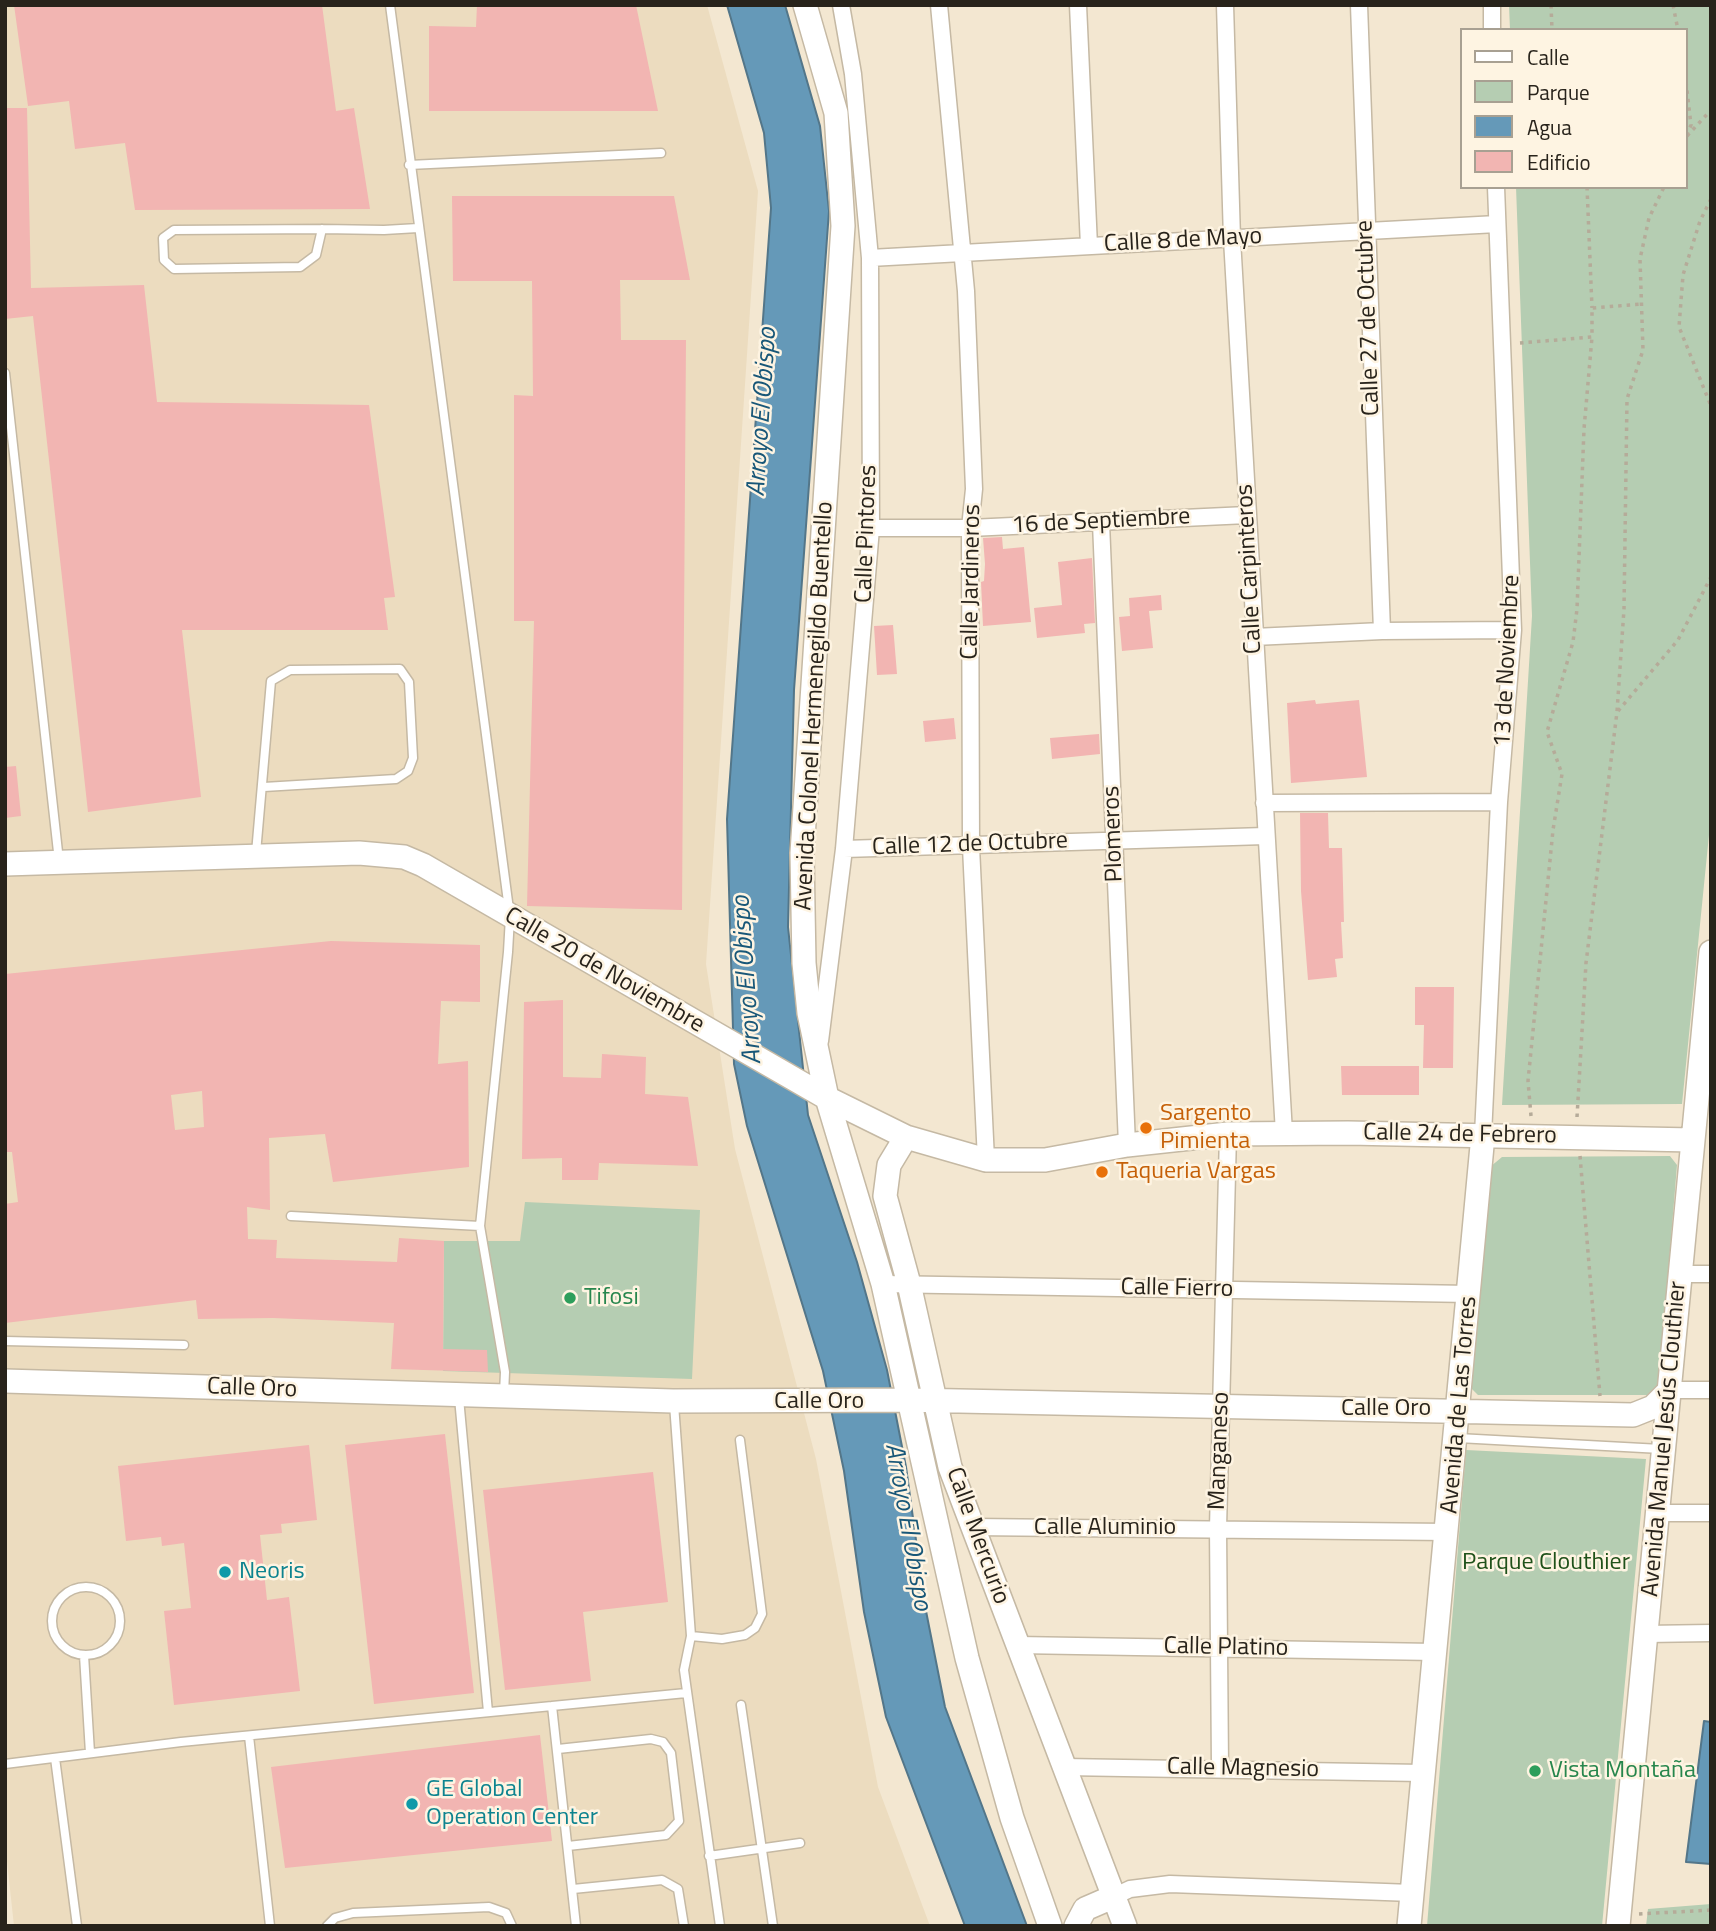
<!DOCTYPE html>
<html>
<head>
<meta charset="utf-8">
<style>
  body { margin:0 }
  #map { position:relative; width:1716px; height:1931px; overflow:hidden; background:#f3e7d1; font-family:"Titillium Web",sans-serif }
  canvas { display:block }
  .frame { position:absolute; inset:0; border:7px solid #28231b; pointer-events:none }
  .legend { position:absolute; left:1460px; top:28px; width:228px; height:161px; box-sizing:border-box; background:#fef4e2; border:2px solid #a8a092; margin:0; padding:9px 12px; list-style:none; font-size:21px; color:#28231b }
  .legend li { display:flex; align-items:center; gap:14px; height:35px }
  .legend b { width:35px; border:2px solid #a8a092 }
</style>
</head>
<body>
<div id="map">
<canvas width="1716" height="1931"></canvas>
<div class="frame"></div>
<ul class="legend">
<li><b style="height:9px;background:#fff"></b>Calle</li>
<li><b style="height:19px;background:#b5cdb2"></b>Parque</li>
<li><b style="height:19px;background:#6599b8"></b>Agua</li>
<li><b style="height:19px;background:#f2b5b2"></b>Edificio</li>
</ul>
</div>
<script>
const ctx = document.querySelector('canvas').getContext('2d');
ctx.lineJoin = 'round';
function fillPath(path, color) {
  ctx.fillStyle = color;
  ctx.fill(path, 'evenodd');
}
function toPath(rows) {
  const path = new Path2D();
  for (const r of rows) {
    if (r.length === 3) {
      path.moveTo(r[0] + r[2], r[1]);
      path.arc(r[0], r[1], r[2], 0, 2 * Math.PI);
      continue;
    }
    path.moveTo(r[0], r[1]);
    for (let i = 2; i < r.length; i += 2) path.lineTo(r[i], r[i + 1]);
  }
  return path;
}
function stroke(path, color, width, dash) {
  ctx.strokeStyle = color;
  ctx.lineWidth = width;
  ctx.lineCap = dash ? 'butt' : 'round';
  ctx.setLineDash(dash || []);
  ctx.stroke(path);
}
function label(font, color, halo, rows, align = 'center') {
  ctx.font = font + ' "Titillium Web",sans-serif';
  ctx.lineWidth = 5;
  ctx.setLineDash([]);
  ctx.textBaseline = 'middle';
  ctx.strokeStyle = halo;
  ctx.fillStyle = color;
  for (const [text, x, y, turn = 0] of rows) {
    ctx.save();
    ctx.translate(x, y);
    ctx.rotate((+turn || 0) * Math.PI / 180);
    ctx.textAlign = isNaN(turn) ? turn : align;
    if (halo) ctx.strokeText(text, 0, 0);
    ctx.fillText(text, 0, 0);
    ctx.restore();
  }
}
fillPath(toPath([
  [5,5,707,5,758,191,706,964,735,1149,816,1459,878,1787,930,1926,14,1926,5,1843]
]), '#ecdcbf');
fillPath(toPath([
  [1509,5,1711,5,1711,815,1682,1104,1502,1105,1532,616,1516,187,1686,187,1686,30,1510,30],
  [1670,1156,1677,1165,1659,1386,1647,1395,1478,1395,1469,1386,1490,1167,1502,1157],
  [525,1202,700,1210,692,1379,443,1371,444,1241,520,1241],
  [1466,1450,1646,1459,1602,1926,1427,1926],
  [1711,1904,1711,1926,1646,1926,1648,1909]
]), '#b5cdb2');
const water = toPath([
  [727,5,785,5,820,126,829,211,794,690,788,927,808,1115,857,1262,887,1370,906,1467,925,1606,945,1707,1027,1926,965,1926,886,1717,864,1612,844,1471,823,1371,747,1126,734,1064,727,819,771,208,764,133,727,5],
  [1704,1721,1711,1722,1711,1864,1686,1862,1704,1721]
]);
fillPath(water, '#6599b8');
stroke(water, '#537689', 2);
fillPath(toPath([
  [14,5,322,5,336,111,354,108,370,209,135,210,125,143,75,149,69,101,28,106],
  [477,5,636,5,658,111,429,111,429,26,476,27],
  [5,108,27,108,31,288,144,285,157,402,369,405,395,597,384,598,388,630,182,630,201,797,88,812,33,316,5,319],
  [452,196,674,196,690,280,620,280,621,340,686,340,682,910,527,906,534,621,514,621,514,395,533,396,532,281,453,281],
  [1002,537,1003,549,1024,547,1031,622,983,626,981,582,984,581,985,564,983,538],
  [1092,558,1095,623,1084,624,1085,633,1037,638,1034,608,1062,605,1058,562],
  [1161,595,1162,610,1149,611,1153,648,1122,651,1119,617,1130,616,1129,598],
  [893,625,897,674,877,675,874,626],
  [1315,700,1316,704,1359,700,1367,777,1291,783,1287,703],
  [954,718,956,739,925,742,923,721],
  [1099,734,1100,754,1052,759,1050,738],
  [16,766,21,816,5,818,5,767],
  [1300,813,1328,813,1329,848,1342,848,1344,922,1341,922,1343,958,1335,959,1337,977,1308,980,1301,891],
  [331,941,480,945,480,1002,441,1001,438,1064,468,1061,469,1167,333,1182,325,1134,269,1138,270,1210,247,1207,248,1239,277,1240,276,1258,397,1262,399,1238,444,1241,443,1349,487,1350,488,1372,391,1369,394,1323,273,1318,198,1319,196,1300,5,1323,5,1204,18,1202,12,1152,5,1152,5,974],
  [202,1091,204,1127,175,1130,171,1095],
  [1415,987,1454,987,1453,1068,1423,1068,1424,1025,1415,1025],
  [563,1000,563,1077,601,1078,602,1054,646,1057,645,1094,688,1097,698,1166,599,1163,598,1180,562,1180,562,1158,522,1159,524,1002],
  [1341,1066,1419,1066,1419,1095,1342,1095],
  [445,1434,474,1693,374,1704,345,1445],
  [309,1445,317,1520,281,1524,282,1533,260,1535,267,1600,289,1597,300,1691,174,1705,164,1611,191,1608,184,1543,162,1546,161,1537,126,1541,118,1466],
  [653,1472,668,1602,583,1612,591,1681,505,1690,483,1490],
  [540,1735,552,1841,285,1868,271,1767]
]), '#f2b5b2');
const lane = toPath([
  [409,165,661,153],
  [322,229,316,255,300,267,174,269,164,260,163,238,174,230,322,229,384,230,418,228],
  [5,373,59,861],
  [256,853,271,681,290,670,400,669,409,682,413,758,408,771,396,779,264,787],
  [291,1216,480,1226,508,952,510,917,390,5],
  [480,1226,505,1372,504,1394],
  [5,1341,184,1345],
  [459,1398,488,1712],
  [674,1404,691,1636,684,1670,720,1926],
  [1458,1438,1661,1449],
  [86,1621,34],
  [691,1636,722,1639,745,1635,755,1628,762,1614,740,1440],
  [84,1655,90,1753],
  [741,1705,773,1926],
  [552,1706,576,1926],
  [249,1736,270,1926],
  [558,1749,651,1739,663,1742,671,1753,679,1821,666,1835,568,1846],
  [55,1758,77,1926],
  [5,1764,181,1742,686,1693],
  [709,1856,800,1843],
  [573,1889,662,1880,678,1889,684,1926],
  [327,1926,335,1918,353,1913,489,1907,506,1913,512,1926]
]);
const street = toPath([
  [939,5,966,291,974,489,970,528,971,847,986,1160],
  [1078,5,1089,246],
  [1225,5,1232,239,1284,1133],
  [1359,5,1382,631],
  [1492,5,1492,30],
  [870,258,1497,224],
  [1101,523,1127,1145],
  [871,528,970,528,1247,515],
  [1254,637,1382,631,1513,630],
  [1264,803,1499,802],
  [844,849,1265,836],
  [820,1041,844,849,871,528,870,258,853,74,841,5],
  [1483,1135,1499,802,1513,630,1496,187],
  [1680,1274,1711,1274],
  [883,1284,1470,1294],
  [1670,1390,1711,1390],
  [1659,1513,1711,1513],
  [973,1527,1448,1532],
  [1646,1634,1711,1633],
  [1017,1645,1435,1652],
  [1064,1767,1423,1773],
  [1220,1767,1218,1528,1228,1134],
  [1115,1896,1130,1889,1170,1884,1412,1893]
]);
const secondary = toPath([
  [805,5,836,113,843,226,802,853,804,963,809,1013,827,1098,883,1284,967,1658,1012,1818,1050,1926],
  [5,864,359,853,404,857,423,865,827,1098,906,1137,986,1160,1045,1160,1127,1145,1228,1134,1348,1133,1693,1140],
  [906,1137,889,1165,885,1196,909,1284,950,1467,1125,1926],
  [5,1381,673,1401,911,1400,1633,1415,1653,1407,1670,1390],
  [1076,1926,1085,1909,1115,1896],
  [1409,1926,1483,1135],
  [1618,1926,1711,952]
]);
stroke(lane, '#c5b9a4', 11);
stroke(street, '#c5b9a4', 19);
stroke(secondary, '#c5b9a4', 26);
stroke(toPath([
  [1551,5,1552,30],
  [1673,5,1678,30],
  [1686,82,1691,125,1686,137],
  [1687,136,1711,110],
  [1587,187,1592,308],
  [1711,199,1700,221,1683,275,1679,327,1711,406],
  [1520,343,1592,337,1592,308,1642,304],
  [1618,711,1678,640,1711,577],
  [1531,1116,1528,1081,1553,830,1562,774,1547,732,1573,642,1577,609,1584,429,1592,337],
  [1577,1117,1586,963,1617,712,1624,609,1627,399,1643,350,1640,259,1649,218,1664,187],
  [1580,1156,1600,1396],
  [1639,1914,1711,1910]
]), '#b5ab99', 3.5, [3.5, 5]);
stroke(lane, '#fff', 8);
stroke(street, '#fff', 16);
stroke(secondary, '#fff', 23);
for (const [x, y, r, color] of [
  [1146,1128,7,"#e8710a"],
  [1102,1172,7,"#e8710a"],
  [570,1298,7,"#2e9e5b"],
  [225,1572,7,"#0f9aa8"],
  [1535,1771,7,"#2e9e5b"],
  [412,1804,7,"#0f9aa8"]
]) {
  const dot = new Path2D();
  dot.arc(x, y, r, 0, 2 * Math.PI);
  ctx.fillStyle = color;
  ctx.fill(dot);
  stroke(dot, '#fef4e2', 2.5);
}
label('24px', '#28231b', '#fef4e2', [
  ["Calle 8 de Mayo",1183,241,-3],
  ["Calle 27 de Octubre",1369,318,-92],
  ["16 de Septiembre",1101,522,-3],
  ["Calle Pintores",867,534,-88],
  ["Calle Carpinteros",1250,569,-93],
  ["Calle Jardineros",972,582,-89],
  ["13 de Noviembre",1508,661,-87],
  ["Avenida Colonel Hermenegildo Buentello",815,706,-87],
  ["Plomeros",1114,834,-92],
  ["Calle 12 de Octubre",970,845,-2],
  ["Calle 20 de Noviembre",604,971,30],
  ["Calle 24 de Febrero",1460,1135,1],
  ["Calle Fierro",1177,1289,1],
  ["Calle Oro",252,1389,2],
  ["Calle Oro",819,1402],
  ["Avenida de Las Torres",1460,1405,-85],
  ["Calle Oro",1386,1409],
  ["Avenida Manuel Jesús Clouthier",1665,1439,-85],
  ["Manganeso",1220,1451,-88],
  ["Calle Aluminio",1105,1528],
  ["Calle Mercurio",977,1536,70],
  ["Calle Platino",1226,1648,1],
  ["Calle Magnesio",1243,1769,1]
]);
label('24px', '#c56008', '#fef4e2', [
  ["Sargento",1160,1114],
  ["Pimienta",1160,1142],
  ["Taqueria Vargas",1116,1172]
], 'left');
label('24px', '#27864d', '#fef4e2', [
  ["Tifosi",584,1298],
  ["Vista Montaña",1549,1771]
], 'left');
label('24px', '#1f5119', '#fef4e2', [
  ["Parque Clouthier",1546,1563]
]);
label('24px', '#0d838f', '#fef4e2', [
  ["Neoris",239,1572],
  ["GE Global",426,1790],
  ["Operation Center",426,1818]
], 'left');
label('italic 26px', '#185778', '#fef4e2', [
  ["Arroyo El Obispo",763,412,-86],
  ["Arroyo El Obispo",748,980,-94],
  ["Arroyo El Obispo",907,1527,80]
]);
</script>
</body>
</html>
